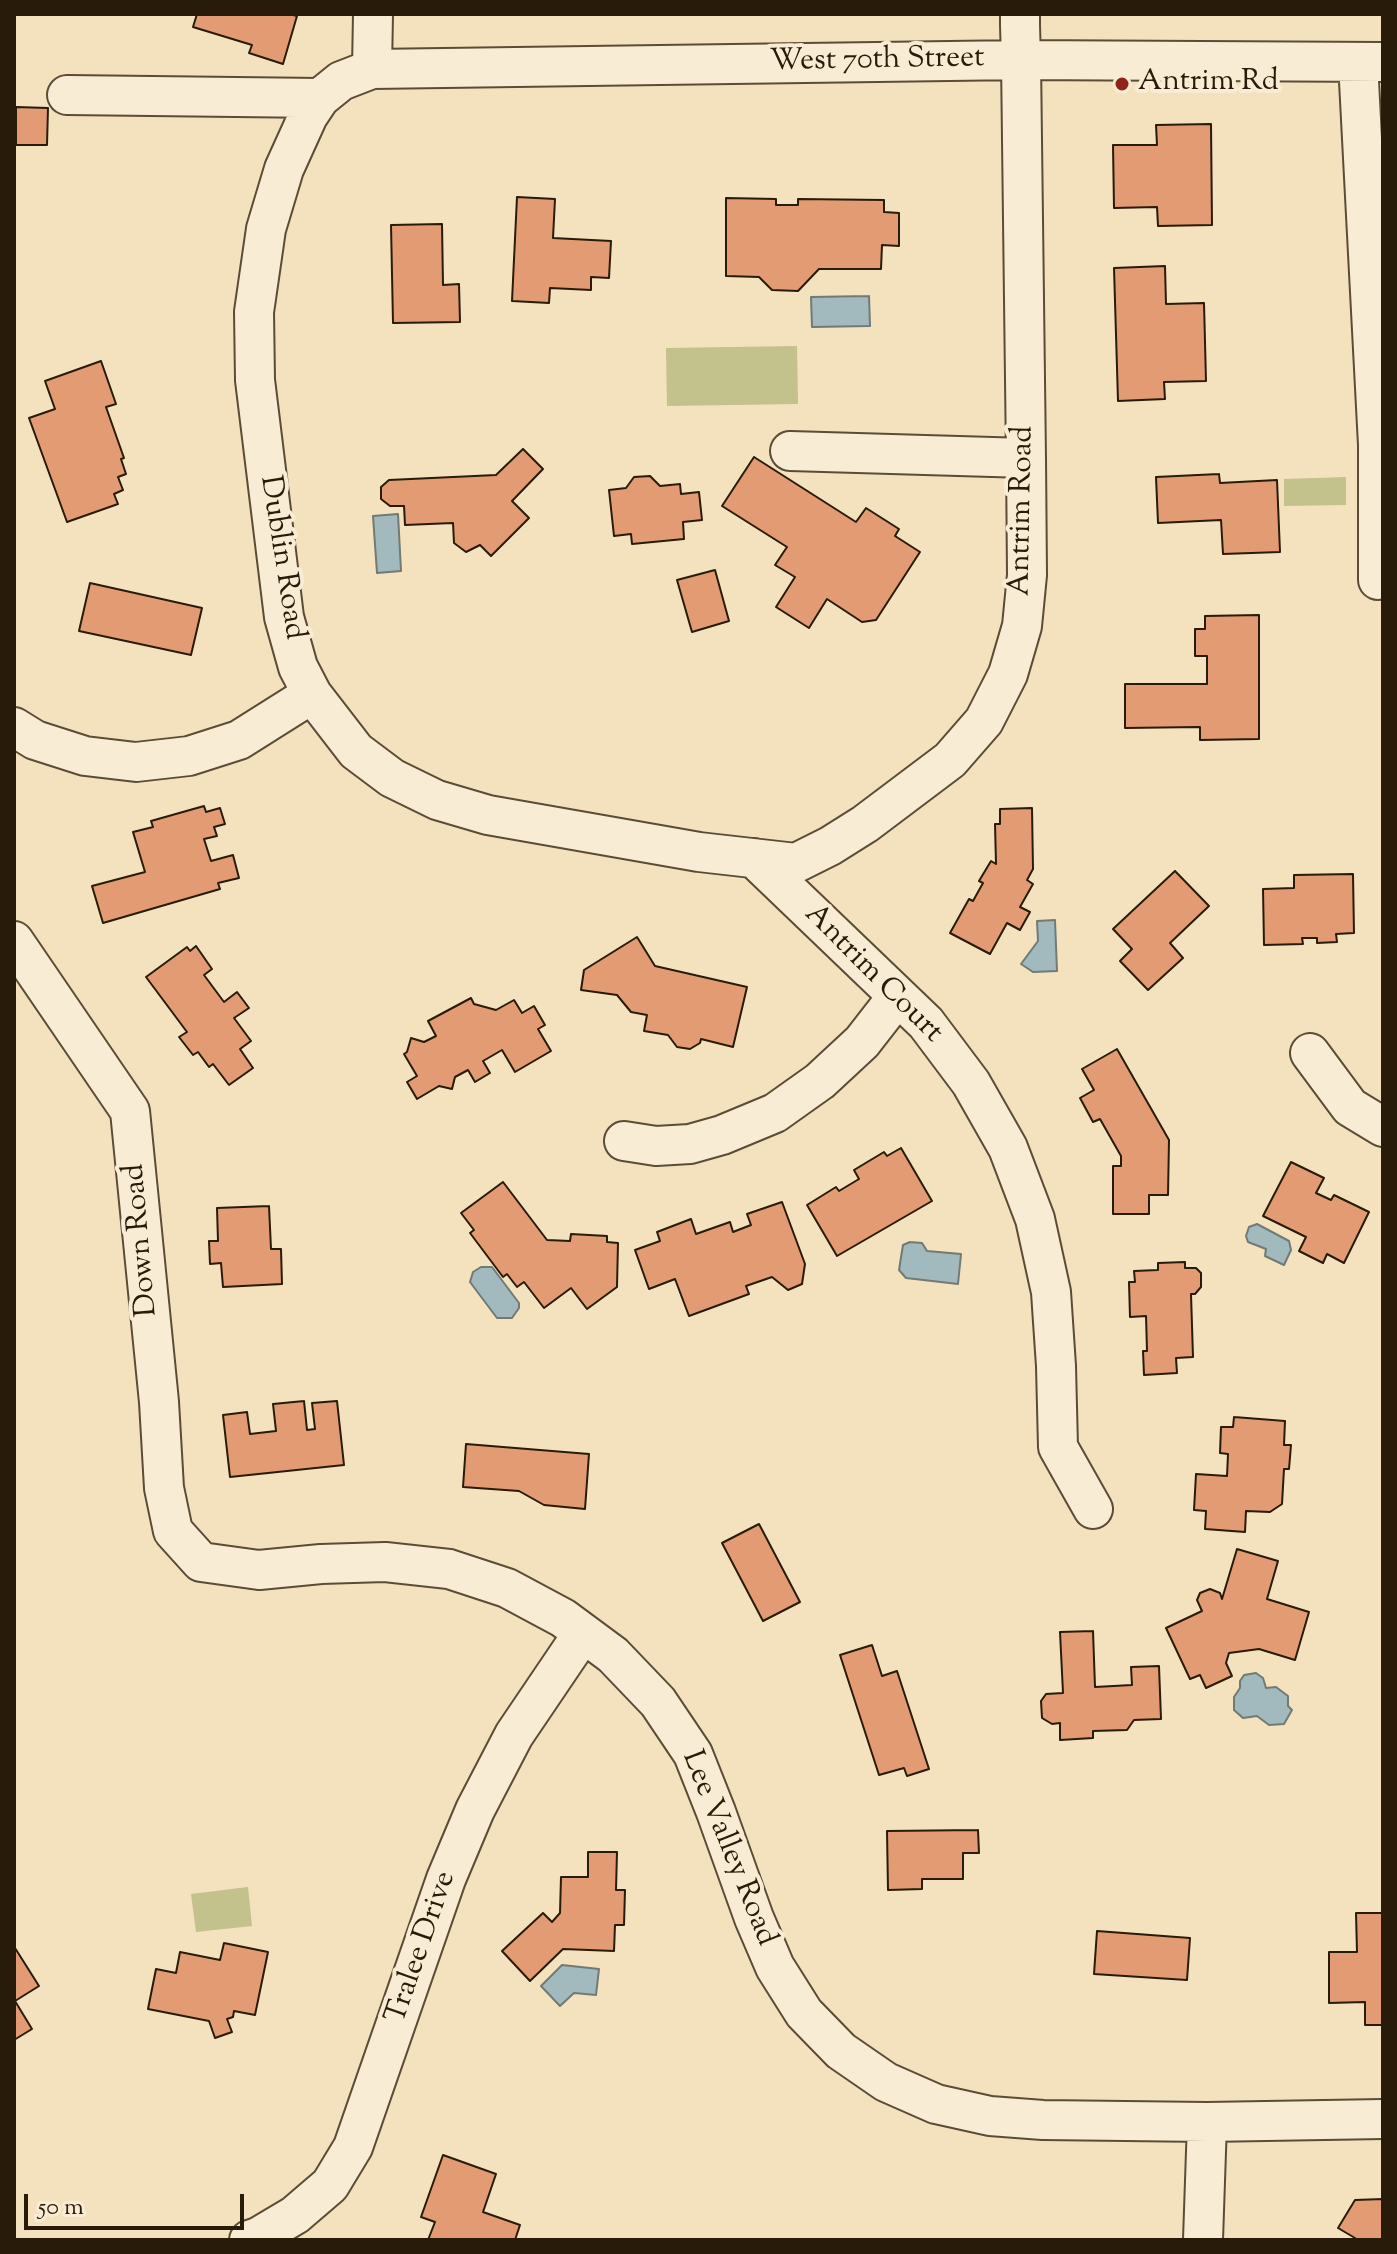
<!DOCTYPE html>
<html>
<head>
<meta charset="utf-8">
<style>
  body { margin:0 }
  #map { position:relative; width:1397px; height:2254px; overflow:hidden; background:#f4e1be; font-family:"Sorts Mill Goudy",serif }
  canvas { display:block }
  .frame { position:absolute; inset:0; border:16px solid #281b09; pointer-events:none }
  .scale { position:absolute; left:24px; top:2194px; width:220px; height:36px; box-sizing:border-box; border:4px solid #281b09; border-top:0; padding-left:10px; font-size:24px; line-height:28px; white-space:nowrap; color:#281b09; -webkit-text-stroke:6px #f8ecd5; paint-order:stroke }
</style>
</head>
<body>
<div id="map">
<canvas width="1397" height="2254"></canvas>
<div class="frame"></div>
<div class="scale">50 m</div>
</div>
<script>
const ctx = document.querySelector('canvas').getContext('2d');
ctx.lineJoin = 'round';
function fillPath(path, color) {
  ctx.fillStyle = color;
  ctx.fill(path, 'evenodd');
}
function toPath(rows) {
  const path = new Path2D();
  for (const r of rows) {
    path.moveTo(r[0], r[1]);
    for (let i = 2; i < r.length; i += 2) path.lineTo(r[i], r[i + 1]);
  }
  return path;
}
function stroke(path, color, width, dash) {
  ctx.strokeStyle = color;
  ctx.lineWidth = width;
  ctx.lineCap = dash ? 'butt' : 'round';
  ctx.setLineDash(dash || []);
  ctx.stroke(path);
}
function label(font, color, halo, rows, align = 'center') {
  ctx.font = font + ' "Sorts Mill Goudy",serif';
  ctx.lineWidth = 8;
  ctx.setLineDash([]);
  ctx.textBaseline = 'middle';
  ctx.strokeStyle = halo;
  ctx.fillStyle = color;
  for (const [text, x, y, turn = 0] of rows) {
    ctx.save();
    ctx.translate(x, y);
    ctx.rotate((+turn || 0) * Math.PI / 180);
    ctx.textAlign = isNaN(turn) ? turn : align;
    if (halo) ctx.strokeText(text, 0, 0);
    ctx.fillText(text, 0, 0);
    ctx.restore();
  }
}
fillPath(toPath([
  [797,346,798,404,667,406,666,348],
  [1346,477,1346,505,1284,506,1284,479],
  [248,1887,252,1926,196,1932,191,1894]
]), '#c3c18c');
const water = toPath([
  [869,296,870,326,812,327,811,297,869,296],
  [398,514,401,571,377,573,373,516,398,514],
  [1055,920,1057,971,1033,972,1021,964,1038,941,1037,921,1055,920],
  [1257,1224,1289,1241,1291,1250,1284,1265,1265,1256,1266,1249,1248,1242,1246,1236,1249,1227,1257,1224],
  [910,1242,922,1243,927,1251,961,1254,958,1284,906,1278,899,1270,903,1245,910,1242],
  [481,1267,492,1267,519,1303,519,1308,512,1318,497,1318,470,1282,473,1272,481,1267],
  [1256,1673,1263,1678,1266,1688,1276,1687,1288,1696,1288,1706,1292,1710,1284,1724,1269,1725,1257,1716,1243,1718,1234,1710,1234,1697,1240,1688,1240,1681,1244,1675,1256,1673],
  [562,1965,599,1969,596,1995,574,1993,560,2006,541,1986,562,1965]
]);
fillPath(water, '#a2babd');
stroke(water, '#717a75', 2);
const building = toPath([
  [197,14,289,14,297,16,283,64,249,53,252,45,193,27,197,14],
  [16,107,48,108,47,145,16,145,16,107],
  [1211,124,1212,225,1158,226,1157,207,1114,208,1113,145,1157,145,1156,125,1211,124],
  [517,197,555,199,553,238,611,241,609,278,591,277,591,290,550,288,549,303,512,301,517,197],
  [726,198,776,199,776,205,798,205,798,199,884,200,884,212,899,213,899,246,882,245,881,269,819,269,798,291,772,290,759,277,726,276,726,198],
  [442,224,443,285,459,284,460,322,393,323,391,225,442,224],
  [1165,266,1166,304,1204,303,1206,381,1164,382,1165,399,1118,401,1114,268,1165,266],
  [101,361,116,404,106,407,124,458,121,459,126,474,118,477,123,490,114,494,118,504,67,522,29,418,55,409,45,381,101,361],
  [523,449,543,469,512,501,529,518,491,556,480,545,466,552,454,543,453,523,405,525,404,506,390,506,381,499,381,487,389,480,496,475,523,449],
  [754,457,856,522,866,508,899,529,895,536,920,552,876,620,862,622,827,599,809,628,776,607,795,577,775,565,787,547,722,506,754,457],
  [1219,474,1220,483,1277,480,1280,552,1223,554,1221,520,1158,523,1156,477,1219,474],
  [650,476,660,486,680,484,681,494,699,492,702,520,683,522,684,539,632,544,631,534,614,536,609,490,626,488,634,477,650,476],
  [715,570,729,621,692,632,677,580,715,570],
  [90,583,202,608,191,655,79,631,90,583],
  [1259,615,1259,739,1200,740,1200,727,1125,728,1125,684,1207,684,1207,656,1195,656,1195,629,1205,629,1205,616,1259,615],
  [204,806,206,812,220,808,225,824,214,827,217,836,204,839,211,861,233,855,239,878,218,883,220,889,103,923,92,886,145,872,133,832,153,827,151,821,204,806],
  [1032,808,1033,869,1027,880,1033,884,1020,907,1030,912,1020,930,1007,923,990,954,950,933,969,899,973,901,983,883,979,881,991,861,996,864,995,824,1000,824,1000,809,1032,808],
  [1175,871,1209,906,1170,943,1183,958,1148,990,1120,961,1132,949,1113,929,1175,871],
  [1353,874,1354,933,1336,934,1337,942,1317,943,1317,938,1302,938,1303,944,1264,945,1263,889,1294,888,1294,875,1353,874],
  [637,937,655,966,747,987,733,1047,701,1039,700,1043,690,1049,677,1047,668,1035,644,1031,647,1015,631,1012,617,995,581,990,584,970,637,937],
  [196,946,212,969,204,975,224,1002,237,992,249,1008,234,1018,251,1041,240,1049,253,1068,229,1085,213,1064,209,1067,198,1052,193,1055,179,1037,187,1032,146,977,187,947,190,951,196,946],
  [471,998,474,1004,496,1010,514,1000,522,1013,534,1006,545,1025,538,1029,551,1051,515,1072,502,1050,483,1061,490,1073,475,1082,468,1070,455,1077,452,1089,439,1086,417,1099,407,1082,417,1076,404,1054,407,1052,411,1038,424,1042,436,1036,428,1021,471,998],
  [1117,1049,1169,1140,1168,1195,1149,1195,1149,1214,1113,1214,1113,1166,1121,1166,1121,1156,1100,1119,1093,1122,1080,1098,1094,1090,1082,1069,1117,1049],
  [901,1148,932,1201,837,1256,807,1205,836,1187,839,1191,859,1179,854,1170,884,1152,887,1156,901,1148],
  [1291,1162,1324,1178,1316,1193,1331,1200,1334,1195,1369,1212,1344,1263,1327,1254,1323,1263,1299,1251,1306,1237,1263,1216,1291,1162],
  [503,1182,547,1240,570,1241,571,1234,607,1236,607,1242,618,1243,617,1287,587,1309,571,1288,544,1308,524,1282,517,1287,507,1274,503,1277,470,1233,474,1230,461,1213,503,1182],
  [782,1202,805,1264,802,1284,788,1290,772,1277,746,1286,749,1294,689,1316,675,1279,649,1289,635,1250,660,1241,657,1232,691,1219,696,1234,730,1222,733,1232,751,1225,747,1214,782,1202],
  [269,1206,271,1249,281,1249,282,1284,223,1287,221,1263,210,1264,209,1241,218,1241,217,1208,269,1206],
  [1185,1262,1185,1268,1196,1268,1201,1273,1201,1287,1195,1294,1191,1294,1193,1357,1176,1358,1177,1373,1144,1375,1143,1351,1147,1351,1146,1316,1130,1317,1129,1282,1135,1282,1134,1271,1158,1270,1158,1263,1185,1262],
  [304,1401,307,1430,315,1429,312,1403,337,1401,344,1465,230,1477,223,1415,247,1412,250,1434,276,1431,273,1404,304,1401],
  [1234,1417,1285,1421,1284,1445,1291,1445,1289,1469,1284,1469,1282,1504,1270,1512,1246,1511,1245,1532,1205,1529,1206,1511,1194,1510,1196,1474,1227,1476,1228,1454,1220,1453,1221,1427,1233,1427,1234,1417],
  [466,1444,589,1454,585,1509,544,1505,519,1491,463,1487,466,1444],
  [759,1524,800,1602,763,1621,722,1543,759,1524],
  [1237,1549,1278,1561,1267,1599,1309,1612,1295,1660,1259,1649,1229,1653,1226,1663,1232,1676,1206,1688,1200,1675,1190,1679,1166,1628,1202,1611,1197,1600,1200,1593,1210,1589,1220,1593,1222,1599,1237,1549],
  [1093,1631,1095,1687,1132,1685,1131,1667,1159,1666,1161,1719,1134,1720,1127,1730,1093,1731,1093,1738,1060,1740,1060,1723,1052,1724,1042,1718,1041,1701,1046,1694,1063,1693,1060,1632,1093,1631],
  [872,1645,882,1676,897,1671,929,1769,907,1776,904,1768,879,1775,840,1655,872,1645],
  [978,1830,979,1853,963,1853,963,1879,922,1879,922,1889,888,1890,887,1831,978,1830],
  [588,1852,617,1852,616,1890,625,1890,624,1925,615,1925,614,1951,563,1949,530,1981,502,1951,543,1913,552,1922,560,1913,561,1877,588,1877,588,1852],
  [1356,1913,1383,1913,1383,2025,1365,2025,1365,2002,1329,2003,1329,1952,1357,1952,1356,1913],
  [1097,1931,1190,1938,1187,1980,1094,1974,1097,1931],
  [224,1943,268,1952,255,2015,234,2011,233,2017,227,2019,232,2032,215,2038,209,2021,148,2009,156,1969,176,1973,180,1952,220,1960,224,1943],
  [15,1948,39,1986,15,2001,32,2029,14,2040,15,1948],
  [443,2155,496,2174,483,2212,520,2225,515,2240,428,2240,435,2222,421,2217,443,2155],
  [1383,2199,1383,2240,1354,2240,1355,2238,1338,2228,1355,2200,1383,2199]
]);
fillPath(building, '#e39b73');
stroke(building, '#281b09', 2);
const minor = toPath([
  [1020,14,1020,25,1021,60,1026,458,1027,575,1022,626,1008,674,984,721,950,760,865,824,830,846,796,863,699,852,488,815,437,800,392,778,356,751,312,694,298,667,284,617,255,380,254,312,266,229,284,169,308,116,320,98,341,81,372,69,1021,60,1383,62],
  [1358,62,1378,445,1378,580],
  [372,69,373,14],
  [67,95,320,98],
  [790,451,1026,458],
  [14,727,35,740,85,756,136,762,189,756,239,740,312,694],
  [754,858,926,1023,971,1083,1008,1148,1035,1219,1051,1292,1056,1366,1058,1447,1093,1509],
  [14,941,130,1111,159,1402,164,1488,173,1531,201,1562,259,1570,321,1564,385,1562,449,1569,507,1588,563,1618,613,1655,658,1702,693,1754,716,1812,754,1918,775,1967,804,2013,841,2051,886,2082,936,2104,990,2116,1043,2120,1207,2122,1383,2119],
  [1310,1053,1350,1107,1383,1127],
  [624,1141,656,1146,690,1144,722,1135,775,1113,820,1081,862,1042,897,997],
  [249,2240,258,2237,295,2215,330,2185,353,2147,446,1879,475,1810,514,1735,583,1633],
  [1203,2240,1207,2122]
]);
stroke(minor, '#5b4c36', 42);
stroke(minor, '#f8ecd5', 38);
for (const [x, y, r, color] of [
  [1122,84,8,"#8f2418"]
]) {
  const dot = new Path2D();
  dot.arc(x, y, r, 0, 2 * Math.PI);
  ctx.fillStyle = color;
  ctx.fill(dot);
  stroke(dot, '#f8ecd5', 3);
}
label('30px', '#281b09', '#f8ecd5', [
  ["West 70th Street",877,62,-1],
  ["Antrim Road",1024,511,-89],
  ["Dublin Road",280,558,81],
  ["Antrim Court",872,975,45],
  ["Down Road",143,1240,-95],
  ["Lee Valley Road",727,1849,68],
  ["Tralee Drive",423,1948,-71]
]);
label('30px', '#281b09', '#f8ecd5', [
  ["Antrim Rd",1138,84]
], 'left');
</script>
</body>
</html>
